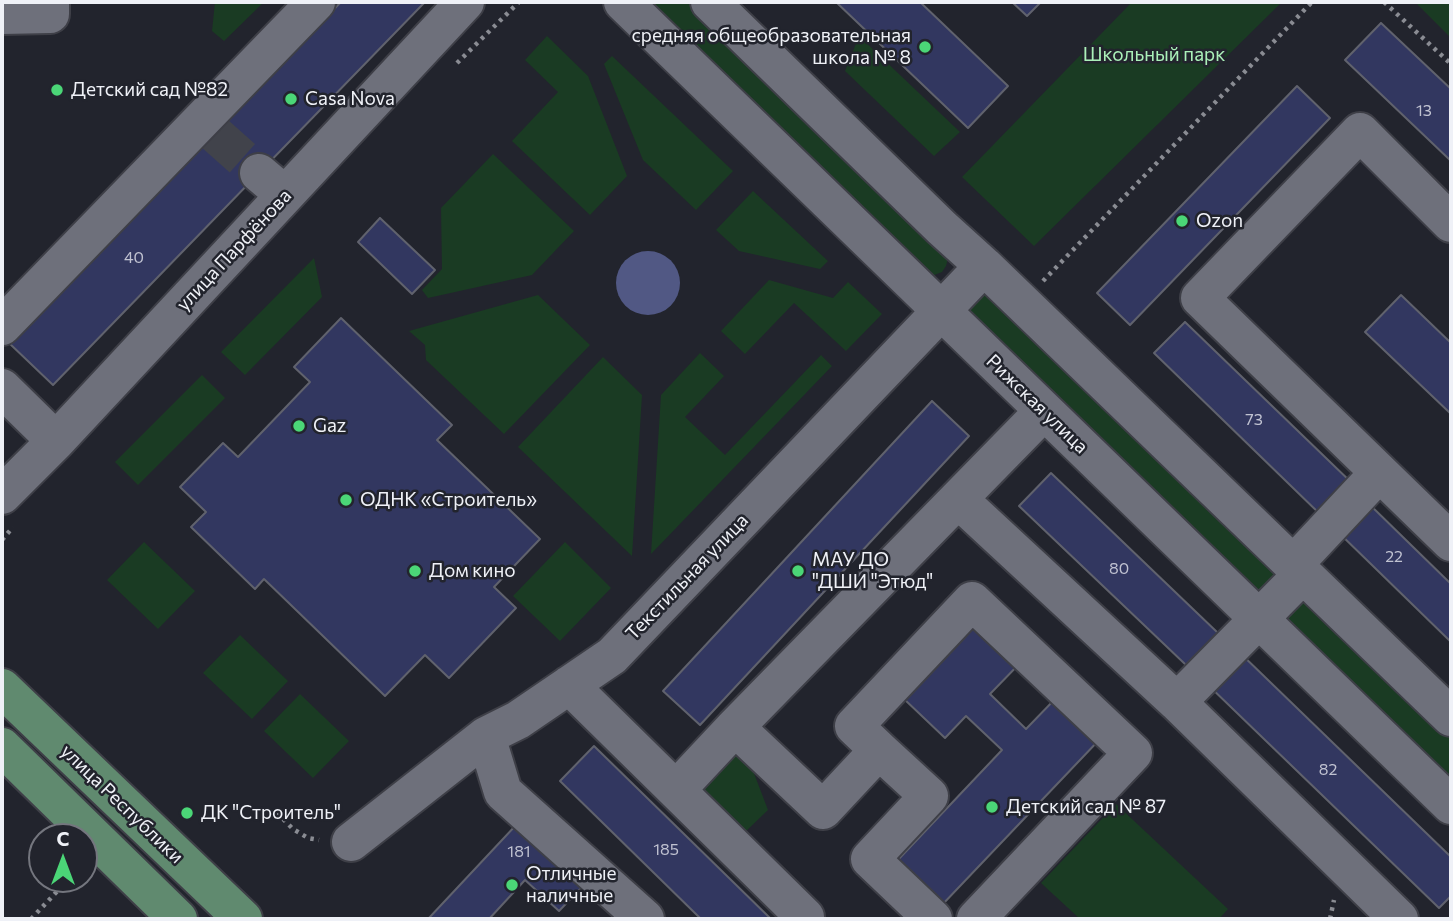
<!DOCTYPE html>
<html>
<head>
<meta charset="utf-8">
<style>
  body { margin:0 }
  #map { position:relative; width:1453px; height:921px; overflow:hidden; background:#22242d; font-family:Commissioner,sans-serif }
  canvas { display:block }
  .frame { position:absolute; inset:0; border:4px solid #eff1f7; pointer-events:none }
  .north { position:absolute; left:28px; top:823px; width:70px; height:70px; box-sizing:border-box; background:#22242d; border:2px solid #74767e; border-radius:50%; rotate:0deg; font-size:19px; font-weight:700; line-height:28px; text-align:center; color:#eff1f7 }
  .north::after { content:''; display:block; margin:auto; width:24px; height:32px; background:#4bd677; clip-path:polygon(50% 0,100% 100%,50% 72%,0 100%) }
</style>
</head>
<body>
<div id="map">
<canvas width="1453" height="921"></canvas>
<div class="frame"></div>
<div class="north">С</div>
</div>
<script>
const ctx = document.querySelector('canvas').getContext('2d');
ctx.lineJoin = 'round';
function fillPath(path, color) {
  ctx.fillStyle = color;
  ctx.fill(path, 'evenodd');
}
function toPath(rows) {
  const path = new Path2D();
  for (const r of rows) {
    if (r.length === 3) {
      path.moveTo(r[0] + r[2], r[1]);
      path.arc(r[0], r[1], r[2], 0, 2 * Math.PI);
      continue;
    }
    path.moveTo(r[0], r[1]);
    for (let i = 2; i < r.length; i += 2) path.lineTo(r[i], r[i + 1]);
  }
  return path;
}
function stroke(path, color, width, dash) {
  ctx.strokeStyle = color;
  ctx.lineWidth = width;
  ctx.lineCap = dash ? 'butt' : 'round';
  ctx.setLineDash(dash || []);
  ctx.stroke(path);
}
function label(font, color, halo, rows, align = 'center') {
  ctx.font = font + ' Commissioner,sans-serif';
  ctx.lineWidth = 5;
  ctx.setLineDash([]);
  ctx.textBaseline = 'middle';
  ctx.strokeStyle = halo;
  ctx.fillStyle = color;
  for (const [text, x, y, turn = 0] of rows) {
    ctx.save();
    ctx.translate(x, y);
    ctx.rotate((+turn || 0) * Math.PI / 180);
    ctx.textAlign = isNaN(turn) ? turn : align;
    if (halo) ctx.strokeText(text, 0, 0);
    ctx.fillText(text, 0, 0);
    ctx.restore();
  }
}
fillPath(toPath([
  [215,2,264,2,224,41,212,31],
  [637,2,691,2,942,245,948,258,946,266,942,272,929,277],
  [1132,2,1282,2,1034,246,962,177],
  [1418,2,1451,2,1451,38,1416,3],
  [547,36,588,76,627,176,590,215,512,141,558,92,525,60],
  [859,36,960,132,934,156,845,71],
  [612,56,733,171,696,210,643,160,604,64],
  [493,154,574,231,532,275,428,298,422,290,442,269,441,208],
  [753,191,828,261,820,269,739,251,716,230],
  [314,258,322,297,245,375,221,352],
  [769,280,833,298,848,282,882,314,846,351,794,303,745,354,721,331],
  [986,294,1277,575,1258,594,968,312,969,306,979,295],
  [538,295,590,345,504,434,426,360,425,345,409,331],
  [700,353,724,376,685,417,725,455,821,355,832,366,651,554,661,395],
  [603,357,642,395,632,556,518,447],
  [202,375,225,398,138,485,115,462],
  [144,542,195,591,158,629,107,580],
  [565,542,611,588,560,641,513,596],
  [1306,602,1451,734,1451,786,1288,621,1289,613,1299,604],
  [240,635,288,681,252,719,203,673],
  [300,694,349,741,313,778,264,731],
  [732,744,747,755,768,810,742,835,702,794,701,774],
  [1116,804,1228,909,1219,919,1080,919,1041,883]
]), '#1a3b23');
fillPath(toPath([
  [648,283,32]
]), '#515884');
const building = toPath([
  [341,2,425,2,53,385,9,343,341,2],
  [836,2,920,2,1008,86,968,128,836,2],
  [1012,2,1041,2,1027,16,1012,2],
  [1381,23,1451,89,1451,161,1345,60,1381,23],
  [1297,86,1330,118,1130,325,1097,293,1297,86],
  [380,218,435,270,412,294,358,242,380,218],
  [1401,295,1451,343,1451,414,1365,332,1401,295],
  [341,318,452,425,437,440,540,539,494,587,516,608,449,678,425,655,385,696,264,579,255,589,191,527,206,512,180,487,223,443,238,457,310,382,294,367,341,318],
  [1185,322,1355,486,1324,518,1154,353,1185,322],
  [932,401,969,436,700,725,663,691,932,401],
  [1051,473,1218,633,1186,665,1019,506,1051,473],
  [1366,501,1451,584,1451,642,1337,531,1366,501],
  [981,616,1025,658,990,694,1026,729,1056,698,1100,739,941,906,895,863,1002,750,966,716,945,738,903,698,981,616],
  [1237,650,1451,857,1451,896,1439,908,1206,683,1237,650],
  [594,746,771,919,701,919,560,781,594,746],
  [517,824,584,885,559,911,525,880,489,919,428,919,517,824]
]);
fillPath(building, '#323760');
stroke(building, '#60626d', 2);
stroke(toPath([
  [214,133,259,173]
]), '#41434b', 38, [38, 19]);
const minor = toPath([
  [623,2,1451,805],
  [710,2,942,228,984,266,1451,717],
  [2,15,50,14,50,2],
  [259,173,285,195],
  [1451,223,1360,132,1200,298,1451,542],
  [2,326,316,2],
  [2,388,56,441],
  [2,495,56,441,465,2],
  [958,499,1177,702,1399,919],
  [1293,565,1379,473],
  [569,685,805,917],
  [1177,702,1303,574],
  [735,727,1044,411],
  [486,736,503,792,645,919],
  [879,750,929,796,870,859,933,919],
  [676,790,735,727,823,810,879,750,854,726,972,601,1133,753,976,919],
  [351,842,486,736,518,720,612,656,984,266]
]);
const major = toPath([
  [2,688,243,919],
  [2,747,178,919]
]);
stroke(minor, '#3e3f47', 42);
stroke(major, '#3e3f47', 42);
stroke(toPath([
  [1384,2,1451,64],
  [457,63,519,2],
  [1043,281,1312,2],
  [2,540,13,527],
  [277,813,293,829,308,838,319,840],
  [31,919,66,882],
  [1330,919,1334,900]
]), '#8a8c93', 4.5, [3.5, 5]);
stroke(minor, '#6e707b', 38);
stroke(major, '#608a6f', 38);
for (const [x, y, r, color] of [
  [925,47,7,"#4bd677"],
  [57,90,7,"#4bd677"],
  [291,99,7,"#4bd677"],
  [1182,221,7,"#4bd677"],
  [299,426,7,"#4bd677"],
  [346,500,7,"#4bd677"],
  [415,571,7,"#4bd677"],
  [798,571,7,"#4bd677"],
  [992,807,7,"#4bd677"],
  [187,813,7,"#4bd677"],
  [512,885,7,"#4bd677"]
]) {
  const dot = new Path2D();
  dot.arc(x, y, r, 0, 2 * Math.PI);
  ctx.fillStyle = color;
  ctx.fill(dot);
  stroke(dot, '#22242d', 2.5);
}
label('16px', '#c0c2d1', null, [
  ["13",1424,111],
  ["40",134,258],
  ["73",1254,420],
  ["22",1394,557],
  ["80",1119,569],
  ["82",1328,770],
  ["185",666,850],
  ["181",519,852]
]);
label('19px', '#eff1f7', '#22242d', [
  ["средняя общеобразовательная",911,36,"right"],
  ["школа № 8",911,58,"right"],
  ["Детский сад №82",71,90],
  ["Casa Nova",305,99],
  ["Ozon",1196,221],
  ["Gaz",313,426],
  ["ОДНК «Строитель»",360,500],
  ["МАУ ДО",812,560],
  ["\"ДШИ \"Этюд\"",812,582],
  ["Дом кино",429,571],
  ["Детский сад № 87",1006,807],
  ["ДК \"Строитель\"",201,813],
  ["Отличные",526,874],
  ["наличные",526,896]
], 'left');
label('19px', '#abf0b9', '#22242d', [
  ["Школьный парк",1154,55]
]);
label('19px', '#eff1f7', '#22242d', [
  ["улица Парфёнова",234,250,-47],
  ["Рижская улица",1037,404,44],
  ["Текстильная улица",687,577,-46],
  ["улица Республики",122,804,44]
]);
</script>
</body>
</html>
